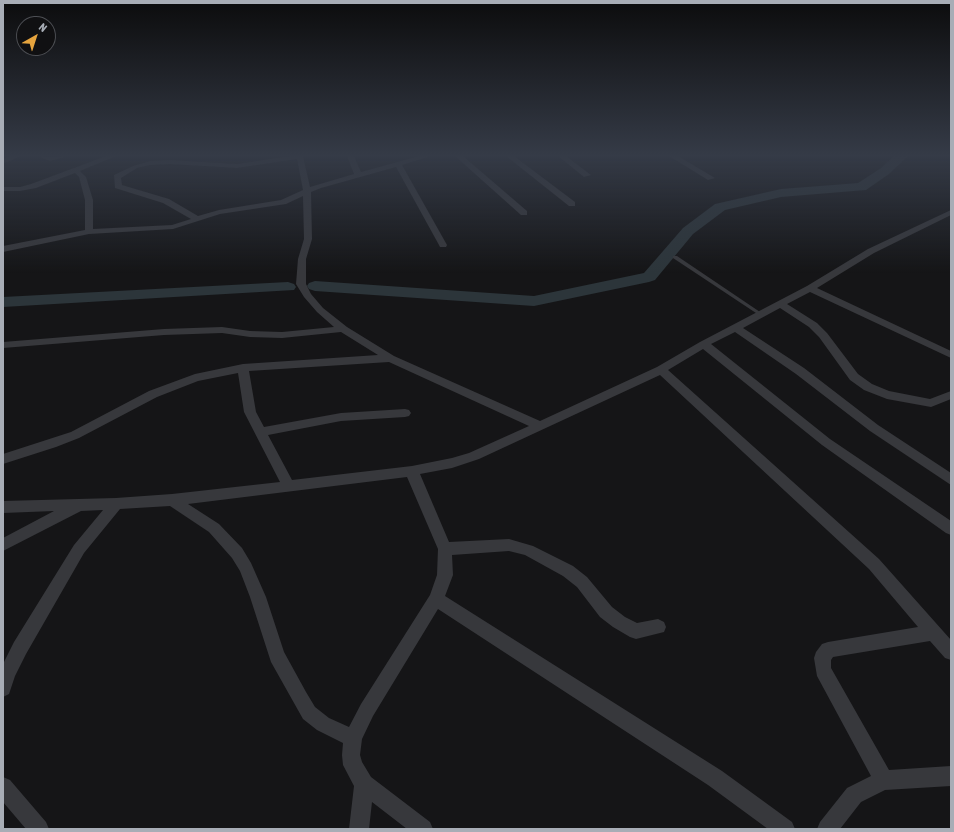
<!DOCTYPE html>
<html>
<head>
<meta charset="utf-8">
<style>
  body { margin:0 }
  #map { position:relative; width:954px; height:832px; overflow:hidden; background:#151517; font-family:"Asap Condensed",sans-serif }
  canvas { display:block }
  .frame { position:absolute; inset:0; border:4px solid #a8adb6; pointer-events:none }
  .north { position:absolute; left:16px; top:16px; width:40px; height:40px; box-sizing:border-box; background:#101012; border:1px solid #4d4f54; border-radius:50%; rotate:39deg; font-size:11px; font-weight:700; line-height:16px; text-align:center; color:#a8adb6 }
  .north::after { content:''; display:block; margin:auto; width:14px; height:18px; background:#e6a43e; clip-path:polygon(50% 0,100% 100%,50% 72%,0 100%) }
</style>
</head>
<body>
<div id="map">
<canvas width="954" height="832"></canvas>
<div class="frame"></div>
<div class="north">N</div>
</div>
<script>
const ctx = document.querySelector('canvas').getContext('2d');
ctx.lineJoin = 'round';
function toPath(rows) {
  const path = new Path2D();
  for (const r of rows) {
    path.moveTo(r[0], r[1]);
    for (let i = 2; i < r.length; i += 2) path.lineTo(r[i], r[i + 1]);
  }
  return path;
}
function fillPath(path, color) {
  ctx.fillStyle = color;
  ctx.fill(path, 'evenodd');
}
fillPath(toPath([
  [894,156,908,156,889,174,866,190,781,197,725,210,693,234,655,280,649,282,534,306,315,291,309,289,307,286,309,283,315,281,534,296,644,273,683,228,715,204,781,189,858,183,881,168,894,156],
  [288,282,294,284,296,287,294,290,3,307,3,297,288,282]
]), '#2c353a');
fillPath(toPath([
  [673,256,677,256,763,314,763,315,759,315,673,258,673,256]
]), '#37383c');
fillPath(toPath([
  [10,156,20,156,8,162,3,163,3,159,10,156],
  [37,156,50,157,68,156,50,161,37,156],
  [106,156,116,156,80,171,86,177,93,200,93,229,172,225,191,219,163,203,115,188,114,175,133,166,150,161,170,160,237,164,290,156,303,156,310,187,354,174,347,156,354,156,361,172,419,156,431,156,402,165,447,245,446,247,440,247,439,245,396,167,321,188,311,192,312,239,306,259,306,284,311,294,323,308,347,327,394,356,540,421,657,367,700,342,807,286,868,249,951,210,951,215,874,253,817,288,951,351,951,358,810,292,787,304,817,323,827,333,858,374,872,384,889,391,930,399,951,391,951,399,931,407,887,399,864,390,850,380,819,337,809,327,780,308,743,328,804,368,878,425,951,473,951,485,870,431,796,374,735,332,711,344,830,439,951,521,951,535,946,533,822,445,703,349,668,370,879,559,951,640,951,660,945,658,930,641,833,657,831,660,831,668,889,770,951,766,951,786,885,790,861,802,840,829,817,829,820,822,847,788,871,776,817,676,814,658,816,652,822,644,828,642,918,627,869,569,660,375,479,459,452,468,420,474,449,542,509,539,533,546,573,566,587,577,612,607,625,617,637,623,658,619,664,622,666,627,664,632,636,639,630,637,613,627,600,617,577,587,563,576,525,555,509,551,452,555,453,575,445,596,722,771,792,822,795,829,768,829,708,785,438,609,373,716,362,739,360,755,362,762,371,777,430,822,433,829,407,829,372,802,369,829,349,829,354,786,343,765,342,755,343,743,317,730,303,719,271,662,250,597,240,571,232,558,209,532,170,506,120,509,84,553,26,654,15,676,9,694,3,697,3,664,14,642,74,545,103,510,81,511,3,551,3,538,54,511,3,513,3,501,116,498,172,494,280,482,244,412,238,373,198,381,157,397,79,438,56,447,3,464,3,454,71,432,149,391,195,374,243,364,378,355,341,332,282,338,250,337,222,333,164,335,3,348,3,342,164,329,222,327,250,331,282,332,334,327,317,312,304,297,296,284,298,259,304,239,303,196,286,204,220,214,173,229,89,234,3,252,3,246,85,230,85,200,79,177,75,173,36,188,20,191,3,191,3,187,20,187,31,184,106,156],
  [297,159,303,190,281,200,219,210,198,216,169,199,122,185,121,178,137,168,150,165,170,164,237,168,297,159],
  [389,362,529,426,469,453,452,458,412,466,292,480,268,435,341,421,405,417,409,416,411,413,409,410,405,409,341,413,264,427,256,412,249,371,389,362],
  [407,477,438,549,437,575,430,595,361,704,349,727,329,718,315,707,306,692,284,652,266,597,251,563,242,548,219,524,188,504,407,477],
  [455,156,463,156,527,211,527,215,521,215,455,156],
  [506,156,514,156,575,202,575,206,569,206,506,156],
  [558,156,566,156,591,175,584,177,558,156],
  [669,156,678,156,715,178,708,180,669,156],
  [3,777,10,780,46,822,49,829,26,829,3,802,3,777]
]), '#37383c');
const sky = ctx.createLinearGradient(0, 0, 0, 273);
sky.addColorStop(0, '#0c0c0d');
sky.addColorStop(0.57, '#353b47');
sky.addColorStop(1, '#353b4700');
ctx.fillStyle = sky;
ctx.fillRect(0, 0, 954, 273);
</script>
</body>
</html>
